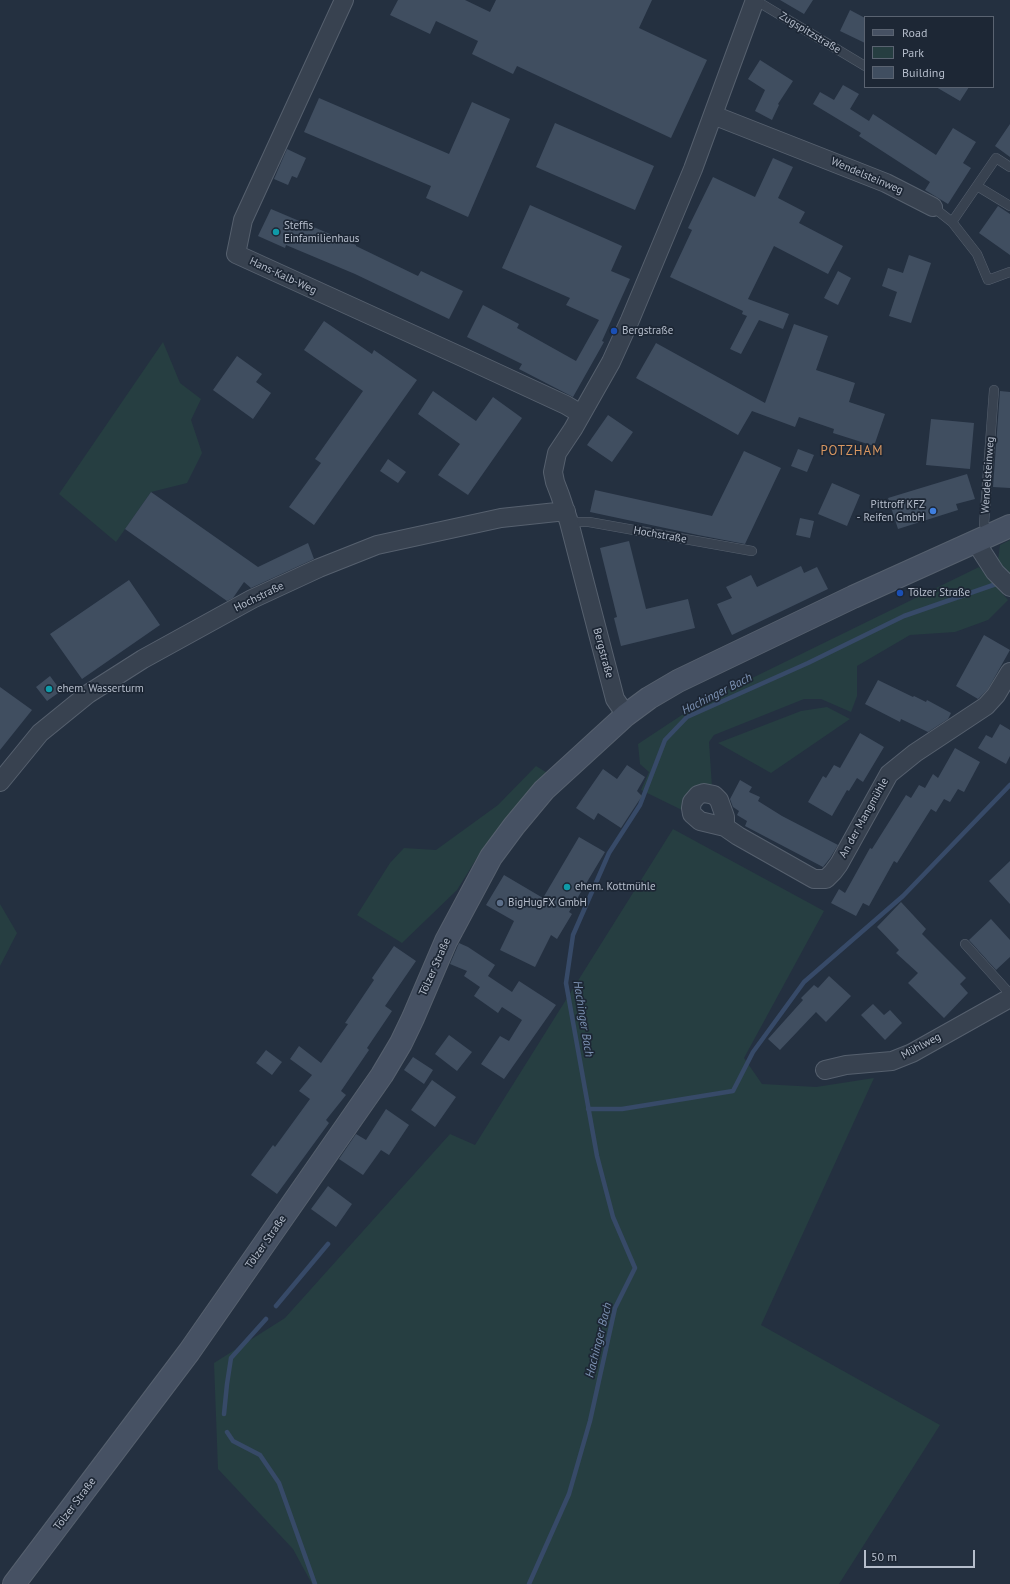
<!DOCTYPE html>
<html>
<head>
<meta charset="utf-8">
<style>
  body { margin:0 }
  #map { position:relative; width:1010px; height:1584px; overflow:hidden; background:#243040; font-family:"PT Sans",sans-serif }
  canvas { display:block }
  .legend { position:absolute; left:864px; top:16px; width:130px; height:72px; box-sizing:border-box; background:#1d2735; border:1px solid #5a6371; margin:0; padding:5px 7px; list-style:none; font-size:12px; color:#b5bdcb }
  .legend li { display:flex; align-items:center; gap:8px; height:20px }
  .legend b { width:20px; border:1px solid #5a6371 }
  .scale { position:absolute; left:864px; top:1550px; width:111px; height:18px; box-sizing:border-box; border:2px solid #b5bdcb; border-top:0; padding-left:5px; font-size:12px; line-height:14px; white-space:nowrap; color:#b5bdcb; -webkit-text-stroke:3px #1d2735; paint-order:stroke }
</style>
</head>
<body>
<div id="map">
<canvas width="1010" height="1584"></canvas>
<ul class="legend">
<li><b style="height:5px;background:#465163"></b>Road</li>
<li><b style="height:11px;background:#263e41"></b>Park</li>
<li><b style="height:11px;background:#404e60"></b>Building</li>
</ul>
<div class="scale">50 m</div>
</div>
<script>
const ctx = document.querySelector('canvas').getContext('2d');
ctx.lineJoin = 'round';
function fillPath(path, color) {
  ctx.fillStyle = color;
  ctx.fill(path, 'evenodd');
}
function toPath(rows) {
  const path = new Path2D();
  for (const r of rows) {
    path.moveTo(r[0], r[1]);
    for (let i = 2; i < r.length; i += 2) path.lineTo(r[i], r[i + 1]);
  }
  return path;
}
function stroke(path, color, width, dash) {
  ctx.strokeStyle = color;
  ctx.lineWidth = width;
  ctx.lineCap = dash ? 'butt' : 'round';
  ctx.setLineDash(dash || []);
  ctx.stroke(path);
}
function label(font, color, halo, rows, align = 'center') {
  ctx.font = font + ' "PT Sans",sans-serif';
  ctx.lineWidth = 3.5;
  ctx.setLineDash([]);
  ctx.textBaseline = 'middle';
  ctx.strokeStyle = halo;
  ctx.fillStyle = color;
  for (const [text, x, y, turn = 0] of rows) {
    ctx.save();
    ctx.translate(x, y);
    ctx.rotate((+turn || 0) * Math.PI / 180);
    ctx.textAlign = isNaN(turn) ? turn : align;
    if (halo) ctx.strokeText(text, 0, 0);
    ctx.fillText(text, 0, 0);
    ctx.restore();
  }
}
fillPath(toPath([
  [163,342,180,383,201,399,191,420,202,453,187,483,151,492,116,542,59,494],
  [1010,540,1010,575,998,560,1000,545],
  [979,567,1008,600,988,620,955,632,910,635,857,666,857,696,851,712,821,699,804,699,714,735,709,742,712,787,695,786,689,792,684,811,641,790,649,772,640,764,638,744,697,705],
  [827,707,850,719,771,773,718,743,801,711],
  [536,766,549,774,480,853,457,890,402,943,357,915,390,863,404,848,436,850,498,805],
  [673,829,824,911,744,1058,762,1084,816,1087,874,1078,761,1325,940,1425,839,1584,312,1584,293,1549,218,1469,214,1363,285,1318,450,1134,475,1145],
  [0,904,17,933,0,966]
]), '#263e41');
stroke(toPath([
  [588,1109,622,1109,733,1091,753,1052,804,982,903,896,1010,785],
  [276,1306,328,1244],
  [224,1414,227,1384,231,1358,266,1319],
  [227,1432,233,1441,260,1455,279,1483,315,1584],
  [529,1584,569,1494,590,1421,615,1308,635,1268,613,1217,597,1156,566,983,573,935,609,853,640,805,665,740,687,717,808,663,904,616,999,583]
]), '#374a68', 4.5);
fillPath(toPath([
  [398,0,465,0,490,12,496,0,652,0,639,28,707,60,671,138,517,66,513,74,472,54,478,41,436,21,430,34,390,15],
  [780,0,813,0,804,14],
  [850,10,865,18,865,43,840,31],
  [760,60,793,81,778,104,779,105,772,120,755,111,765,90,748,79],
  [843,85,859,94,850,109,869,121,873,114,936,155,953,128,976,142,963,163,971,168,948,204,925,190,930,182,859,136,861,133,813,104,820,92,834,100],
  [936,87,969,87,960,101],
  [319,98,449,154,472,102,510,119,468,217,426,198,431,186,304,132],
  [555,123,654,166,635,210,536,167],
  [1010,124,1010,157,995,146],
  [287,149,306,158,297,178,292,176,288,185,274,179],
  [773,158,793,167,778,198,805,212,799,223,843,246,828,274,774,246,748,299,789,314,783,329,759,320,741,354,730,349,747,316,742,314,743,311,670,277,692,230,688,228,713,177,755,197],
  [530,205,622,246,611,271,630,279,602,341,604,342,573,397,519,369,522,364,467,337,483,305,519,324,517,328,576,361,599,320,566,305,570,298,502,268],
  [998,206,1010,214,1010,255,979,233],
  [271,209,356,245,356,246,418,276,421,271,463,291,449,319,355,274,286,245,285,248,258,236],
  [909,255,931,263,911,323,889,316,897,292,882,286,888,268,903,273],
  [838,271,851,278,838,305,824,298],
  [324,321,372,354,374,350,417,380,314,525,289,507,321,463,315,459,363,391,304,350],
  [794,324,828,336,816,370,855,383,849,402,885,414,874,446,833,433,834,429,799,417,795,427,752,411,738,435,636,378,656,343,765,403],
  [237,356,262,374,256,382,271,393,253,419,213,390],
  [433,391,476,421,493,397,522,418,468,495,438,475,460,444,418,414],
  [1000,391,1010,392,1010,488,993,487],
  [608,415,633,432,612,462,587,445],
  [931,419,974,423,970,469,926,465],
  [798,449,814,455,807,472,791,466],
  [744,451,781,468,745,544,698,535,590,512,595,490,712,516],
  [388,459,406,472,398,483,380,471],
  [967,474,975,499,956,504,958,510,898,529,888,498],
  [832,483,860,495,847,526,818,514],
  [151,492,258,567,308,543,314,559,251,588,244,582,233,598,227,601,125,529],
  [800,518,814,521,810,538,796,535],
  [629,541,646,609,688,599,695,628,621,646,614,618,617,617,600,548],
  [801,566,804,573,817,567,828,589,732,635,717,604,732,598,726,587,751,575,757,587],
  [129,580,160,625,82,679,50,634],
  [984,635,1010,650,988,689,978,699,956,686],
  [50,676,61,691,47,701,36,687],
  [878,680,913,697,914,696,926,702,927,700,951,713,948,719,928,732,901,719,900,722,865,704],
  [0,687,32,710,0,750],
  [1000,724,1010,730,1010,756,1006,764,978,748,986,735,992,738],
  [860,733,884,747,863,782,857,778,849,791,847,790,832,816,808,802,823,776,826,778,834,765,840,768],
  [955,748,980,762,964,792,958,789,950,802,944,799,936,812,931,809,897,863,894,861,869,906,863,903,856,916,831,903,839,889,845,893,870,848,872,849,906,795,911,798,919,785,925,788,933,774,938,778],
  [627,765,645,777,637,791,642,796,621,828,598,813,594,820,576,808,603,769,617,779],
  [740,780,752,787,749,792,760,797,758,801,782,816,838,845,830,858,823,867,745,826,747,821,737,815,739,811,733,807,730,799],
  [579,837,605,852,569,912,572,914,557,939,551,935,535,967,500,950,514,921,486,905,504,875,543,898],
  [1010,861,1010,904,989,881],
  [901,902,926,929,922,934,966,978,960,984,968,993,944,1018,908,983,918,973,896,953,899,950,877,927],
  [991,919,1010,940,1010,957,996,970,969,940],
  [459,943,468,947,495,965,488,976,512,992,519,981,556,1005,504,1079,481,1064,500,1036,509,1041,522,1020,502,1007,498,1013,474,996,480,987,464,976,467,971,450,964],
  [394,946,416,961,385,1006,392,1011,367,1048,369,1050,341,1091,346,1095,326,1120,329,1123,277,1194,251,1175,273,1145,275,1147,310,1099,299,1091,312,1075,290,1059,299,1046,321,1063,348,1024,345,1023,374,980,372,978],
  [829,976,851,996,826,1022,816,1012,780,1050,768,1039,803,1000,801,998,814,985,818,988],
  [873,1004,884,1015,890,1010,902,1023,885,1040,861,1015],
  [449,1035,472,1052,457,1071,435,1054],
  [266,1050,282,1062,272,1075,256,1063],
  [413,1057,433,1070,424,1084,404,1070],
  [432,1080,456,1097,435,1127,411,1110],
  [386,1109,409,1125,389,1155,381,1150,363,1175,339,1159,356,1134,366,1140],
  [328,1186,352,1204,336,1227,311,1209]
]), '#404e60');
const lane = toPath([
  [755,0,865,66],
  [977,186,1010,206],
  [933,207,952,222,977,254,988,280,1010,272],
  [952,222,996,158,1010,167],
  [569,522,589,522,752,551],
  [990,535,984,524,994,390],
  [965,944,1010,994]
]);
const street = toPath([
  [344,0,243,220,236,254,460,356,566,405,581,414],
  [713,115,886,183,933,207],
  [975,541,995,572,1010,587],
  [626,715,615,699,569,522,560,495,555,482,553,472,557,453,573,429,611,362,630,320,693,169,755,0],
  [0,782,40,733,88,694,143,659,252,599,319,568,377,545,501,518,566,511],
  [725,827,725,817,719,800,714,795,704,793,698,795,692,802,691,808,692,814,700,821,725,827,738,836,814,879,826,879,833,872,839,864,889,774,915,753,986,706,996,695,1010,672],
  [825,1070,846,1065,892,1061,912,1053,1010,998]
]);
const secondary = toPath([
  [14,1584,189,1352,382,1075,401,1043,413,1018,446,941,491,857,514,826,544,790,626,715,649,698,678,681,853,597,1010,526]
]);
stroke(lane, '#56606e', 10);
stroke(street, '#56606e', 20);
stroke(secondary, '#56606e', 24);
stroke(lane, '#384250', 9);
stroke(street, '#384250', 18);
stroke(secondary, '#465163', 22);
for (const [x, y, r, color] of [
  [276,232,4,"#0f9aa8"],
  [614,331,4,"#1a4fb4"],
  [933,511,4,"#3f7fe0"],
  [900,593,4,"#1a4fb4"],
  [49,689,4,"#0f9aa8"],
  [567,887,4,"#0f9aa8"],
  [500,903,4,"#5c6f8a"]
]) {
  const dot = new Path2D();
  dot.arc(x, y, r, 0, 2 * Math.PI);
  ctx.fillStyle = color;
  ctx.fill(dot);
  stroke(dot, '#1d2735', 1.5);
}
label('11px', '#b5bdcb', '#1d2735', [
  ["Zugspitzstraße",810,33,31],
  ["Wendelsteinweg",867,176,23],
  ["Hans-Kalb-Weg",283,276,25],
  ["Wendelsteinweg",988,475,-86],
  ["Hochstraße",660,535,10],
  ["Hochstraße",259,597,-26],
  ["Bergstraße",603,653,75],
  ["An der Mangmühle",864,818,-61],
  ["Tölzer Straße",435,967,-66],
  ["Mühlweg",921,1046,-28],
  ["Tölzer Straße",266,1242,-55],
  ["Tölzer Straße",75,1504,-53]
]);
label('11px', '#b5bdcb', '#1d2735', [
  ["Steffis",284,226],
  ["Einfamilienhaus",284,239],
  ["Bergstraße",622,331],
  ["Pittroff KFZ",925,505,"right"],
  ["- Reifen GmbH",925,518,"right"],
  ["Tölzer Straße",908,593],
  ["ehem. Wasserturm",57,689],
  ["ehem. Kottmühle",575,887],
  ["BigHugFX GmbH",508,903]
], 'left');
label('italic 12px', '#7c92b3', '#1d2735', [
  ["Hachinger Bach",717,694,-27],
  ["Hachinger Bach",583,1019,81],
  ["Hachinger Bach",599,1340,-76]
]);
ctx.letterSpacing = '1px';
label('13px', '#d99761', '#1d2735', [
  ["POTZHAM",852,451]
]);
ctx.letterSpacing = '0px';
</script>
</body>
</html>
